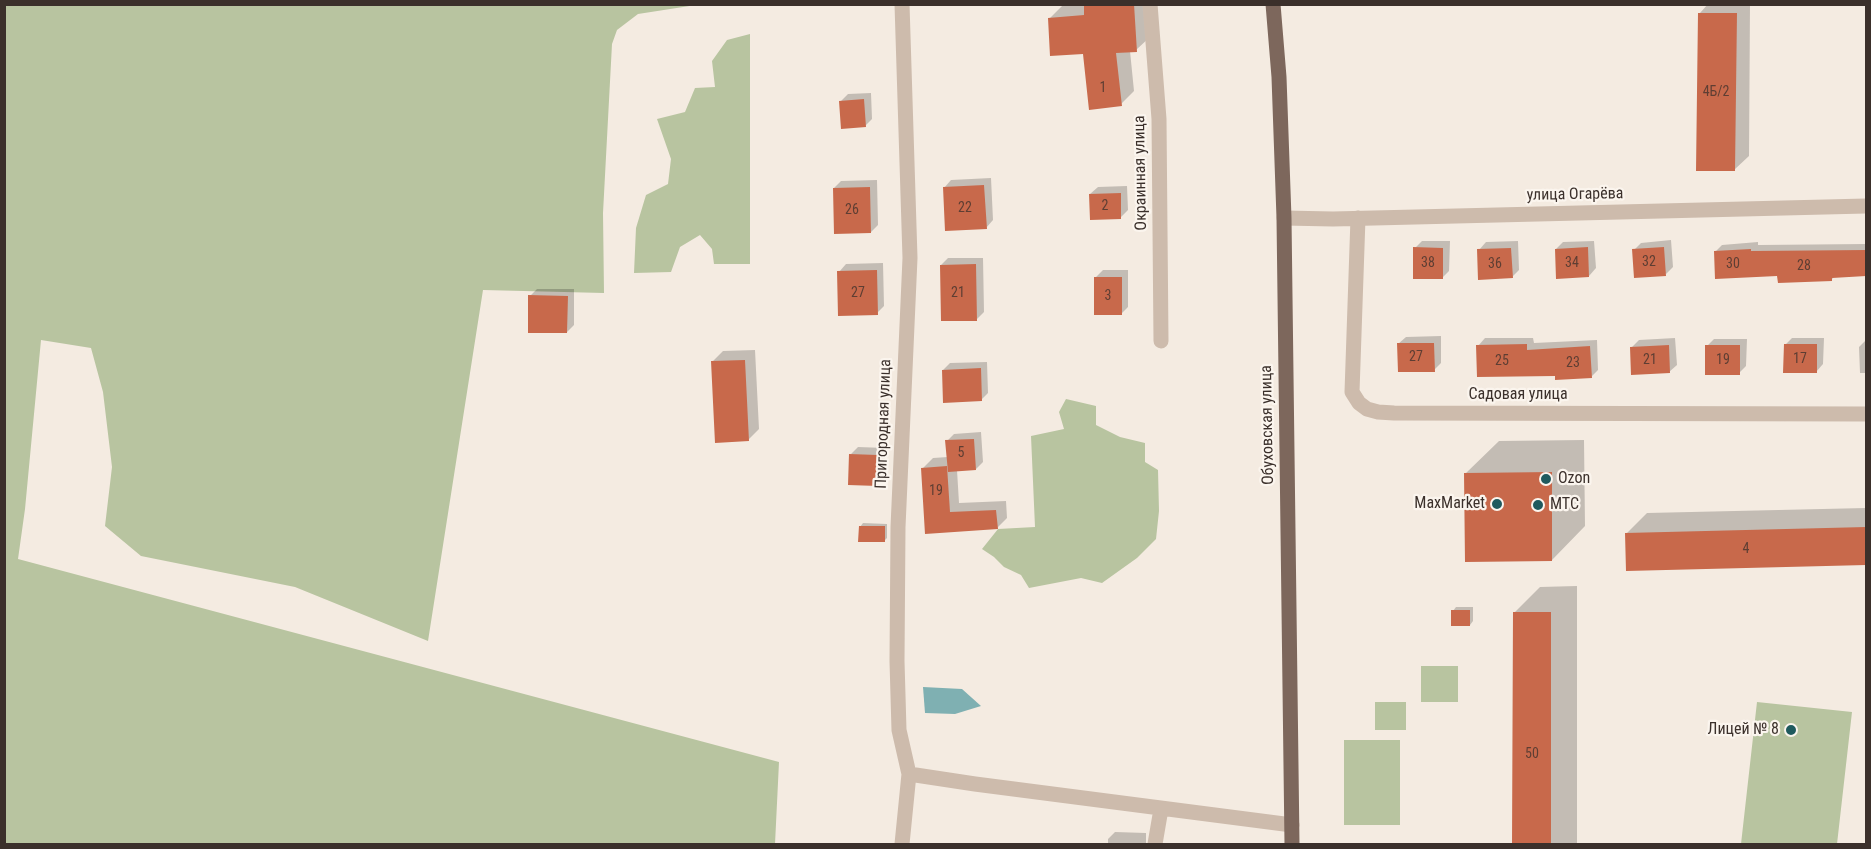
<!DOCTYPE html>
<html>
<head>
<meta charset="utf-8">
<style>
  body { margin:0 }
  #map { position:relative; width:1871px; height:849px; overflow:hidden; background:#f4ebe1; font-family:"Roboto Condensed",sans-serif }
  canvas { display:block }
  .frame { position:absolute; inset:0; border:6px solid #3b302b; pointer-events:none }
</style>
</head>
<body>
<div id="map">
<canvas width="1871" height="849"></canvas>
<div class="frame"></div>
</div>
<script>
const ctx = document.querySelector('canvas').getContext('2d');
ctx.lineJoin = 'round';
function fillPath(path, color) {
  ctx.fillStyle = color;
  ctx.fill(path, 'evenodd');
}
function toPath(rows) {
  const path = new Path2D();
  for (const r of rows) {
    path.moveTo(r[0], r[1]);
    for (let i = 2; i < r.length; i += 2) path.lineTo(r[i], r[i + 1]);
  }
  return path;
}
function stroke(path, color, width, dash) {
  ctx.strokeStyle = color;
  ctx.lineWidth = width;
  ctx.lineCap = dash ? 'butt' : 'round';
  ctx.setLineDash(dash || []);
  ctx.stroke(path);
}
function label(font, color, halo, rows, align = 'center') {
  ctx.font = font + ' "Roboto Condensed",sans-serif';
  ctx.lineWidth = 4.5;
  ctx.setLineDash([]);
  ctx.textBaseline = 'middle';
  ctx.strokeStyle = halo;
  ctx.fillStyle = color;
  for (const [text, x, y, turn = 0] of rows) {
    ctx.save();
    ctx.translate(x, y);
    ctx.rotate((+turn || 0) * Math.PI / 180);
    ctx.textAlign = isNaN(turn) ? turn : align;
    if (halo) ctx.strokeText(text, 0, 0);
    ctx.fillText(text, 0, 0);
    ctx.restore();
  }
}
fillPath(toPath([
  [5,4,696,5,638,14,617,30,612,44,603,213,604,293,483,290,428,641,295,587,141,556,105,526,112,467,103,392,91,348,41,340,25,509,18,559,779,762,775,844,5,844],
  [750,34,750,264,714,264,712,249,700,235,680,247,671,272,634,273,636,228,646,195,668,184,671,159,657,119,685,112,695,88,715,87,712,61,727,40],
  [1066,399,1096,406,1096,425,1120,437,1145,443,1145,462,1158,470,1159,511,1156,539,1137,558,1102,583,1081,578,1029,588,1021,575,1004,567,994,557,982,549,998,529,1035,527,1031,436,1064,429,1059,412],
  [1421,666,1458,666,1458,702,1421,702],
  [1375,702,1406,702,1406,730,1375,730],
  [1757,702,1852,712,1837,844,1741,844],
  [1344,740,1400,740,1400,825,1344,825]
]), '#b8c4a0');
fillPath(toPath([
  [923,687,962,689,981,706,955,714,925,713]
]), '#7fb0b2');
fillPath(toPath([
  [1148,4,1150,37,1136,50,1130,51,1134,91,1121,104,1084,53,1050,18,1063,5],
  [1708,4,1750,4,1749,156,1734,170,1700,13],
  [871,93,872,119,865,126,841,101,848,94],
  [991,178,993,220,986,228,944,188,951,180],
  [877,180,878,225,871,232,834,188,841,181],
  [1127,186,1128,210,1121,217,1090,194,1098,187],
  [1671,240,1673,267,1666,274,1634,250,1641,243],
  [1422,241,1450,241,1449,271,1442,278,1415,248],
  [1518,241,1519,270,1512,277,1479,250,1486,242],
  [1594,241,1596,268,1589,276,1556,249,1563,242],
  [1758,242,1758,245,1866,244,1866,275,1835,276,1831,280,1779,274,1715,252,1722,245],
  [948,258,983,258,984,312,977,319,941,265],
  [883,263,884,306,877,313,839,272,846,264],
  [1103,270,1128,270,1128,307,1121,314,1096,277],
  [537,289,574,289,574,325,567,332,530,296],
  [1441,336,1441,363,1434,370,1398,344,1406,337],
  [1485,338,1533,338,1534,343,1597,340,1598,370,1591,377,1557,375,1478,346],
  [1675,338,1677,365,1669,372,1632,347,1639,340],
  [1792,338,1824,338,1823,364,1816,372,1785,345],
  [1714,339,1747,339,1746,366,1739,373,1707,346],
  [1866,340,1866,373,1860,373,1859,347],
  [755,350,759,429,748,440,712,362,723,351],
  [987,362,988,393,981,400,943,370,950,363],
  [981,432,983,462,976,469,957,470,959,503,1006,501,1007,518,997,528,927,532,923,468,933,458,948,457,947,441,954,434],
  [1584,440,1585,526,1552,560,1465,474,1499,441],
  [858,447,885,448,884,477,877,484,851,454],
  [1866,508,1866,564,1628,569,1627,533,1647,513],
  [863,523,887,524,887,538,884,541,860,527],
  [1577,586,1577,844,1514,844,1514,613,1540,587],
  [1456,607,1473,607,1473,621,1470,625,1453,611],
  [1115,832,1146,833,1146,844,1108,844,1108,839]
]), '#0003');
fillPath(toPath([
  [1084,4,1134,4,1137,52,1116,53,1122,106,1089,110,1083,54,1050,56,1048,18,1084,15],
  [1698,13,1737,13,1735,171,1696,171],
  [864,99,866,127,841,129,839,101],
  [984,185,987,229,945,231,943,187],
  [870,187,871,233,834,234,833,188],
  [1121,193,1121,219,1090,220,1089,194],
  [1413,247,1443,248,1443,279,1413,279],
  [1588,247,1589,277,1556,279,1555,249],
  [1664,247,1666,276,1634,278,1632,249],
  [1511,248,1513,278,1478,280,1477,249],
  [1751,249,1751,251,1866,250,1866,276,1832,278,1832,281,1778,283,1777,276,1715,279,1714,251],
  [976,264,977,321,941,321,940,265],
  [877,270,878,315,838,316,837,271],
  [1094,277,1122,277,1122,315,1094,315],
  [528,295,568,296,567,333,528,333],
  [1397,343,1434,343,1435,372,1398,372],
  [1527,344,1527,350,1590,346,1592,378,1555,380,1555,376,1477,377,1476,345],
  [1784,344,1817,344,1817,373,1783,373],
  [1669,345,1670,373,1631,375,1630,347],
  [1705,345,1740,345,1740,375,1705,375],
  [745,360,749,441,715,443,711,361],
  [981,368,982,401,943,403,942,370],
  [974,439,976,470,948,472,945,440],
  [849,454,878,455,878,486,848,485],
  [947,466,950,512,996,510,998,529,925,534,921,468],
  [1552,472,1552,561,1465,562,1464,473],
  [859,526,885,526,885,542,858,542],
  [1866,527,1866,565,1626,571,1625,533],
  [1451,610,1470,610,1470,626,1451,626],
  [1513,612,1551,612,1551,844,1512,844]
]), '#c8694b');
stroke(toPath([
  [1150,4,1159,119,1161,341],
  [1284,218,1333,219,1866,206],
  [1358,218,1352,392,1359,403,1367,409,1378,412,1394,413,1866,414],
  [909,774,975,784,1292,825],
  [902,844,909,774,899,730,897,661,898,527,910,258,902,4],
  [1155,844,1161,809]
]), '#cdbbac', 15);
stroke(toPath([
  [1273,4,1279,77,1284,218,1292,844]
]), '#7d675c', 15);
for (const [x, y, r, color] of [
  [1546,479,6,"#1f5a5e"],
  [1497,504,6,"#1f5a5e"],
  [1538,505,6,"#1f5a5e"],
  [1791,730,6,"#1f5a5e"]
]) {
  const dot = new Path2D();
  dot.arc(x, y, r, 0, 2 * Math.PI);
  ctx.fillStyle = color;
  ctx.fill(dot);
  stroke(dot, '#fbf5ee', 2);
}
label('14px', '#5e3e33', null, [
  ["1",1103,88],
  ["4Б/2",1716,92],
  ["2",1105,206],
  ["22",965,208],
  ["26",852,210],
  ["32",1649,262],
  ["38",1428,263],
  ["34",1572,263],
  ["36",1495,264],
  ["30",1733,264],
  ["28",1804,266],
  ["27",858,293],
  ["21",958,293],
  ["3",1108,296],
  ["27",1416,357],
  ["17",1800,359],
  ["21",1650,360],
  ["19",1723,360],
  ["25",1502,361],
  ["23",1573,363],
  ["5",961,453],
  ["19",936,491],
  ["4",1746,549],
  ["50",1532,754]
]);
label('16px', '#3b302b', '#fbf5ee', [
  ["Окраинная улица",1141,173,-91],
  ["улица Огарёва",1575,195,-1],
  ["Садовая улица",1518,395],
  ["Пригородная улица",884,424,-88],
  ["Обуховская улица",1268,425,-91]
]);
label('16px', '#3b302b', '#fbf5ee', [
  ["Ozon",1558,479],
  ["MaxMarket",1485,504,"right"],
  ["МТС",1550,505],
  ["Лицей № 8",1779,730,"right"]
], 'left');
</script>
</body>
</html>
